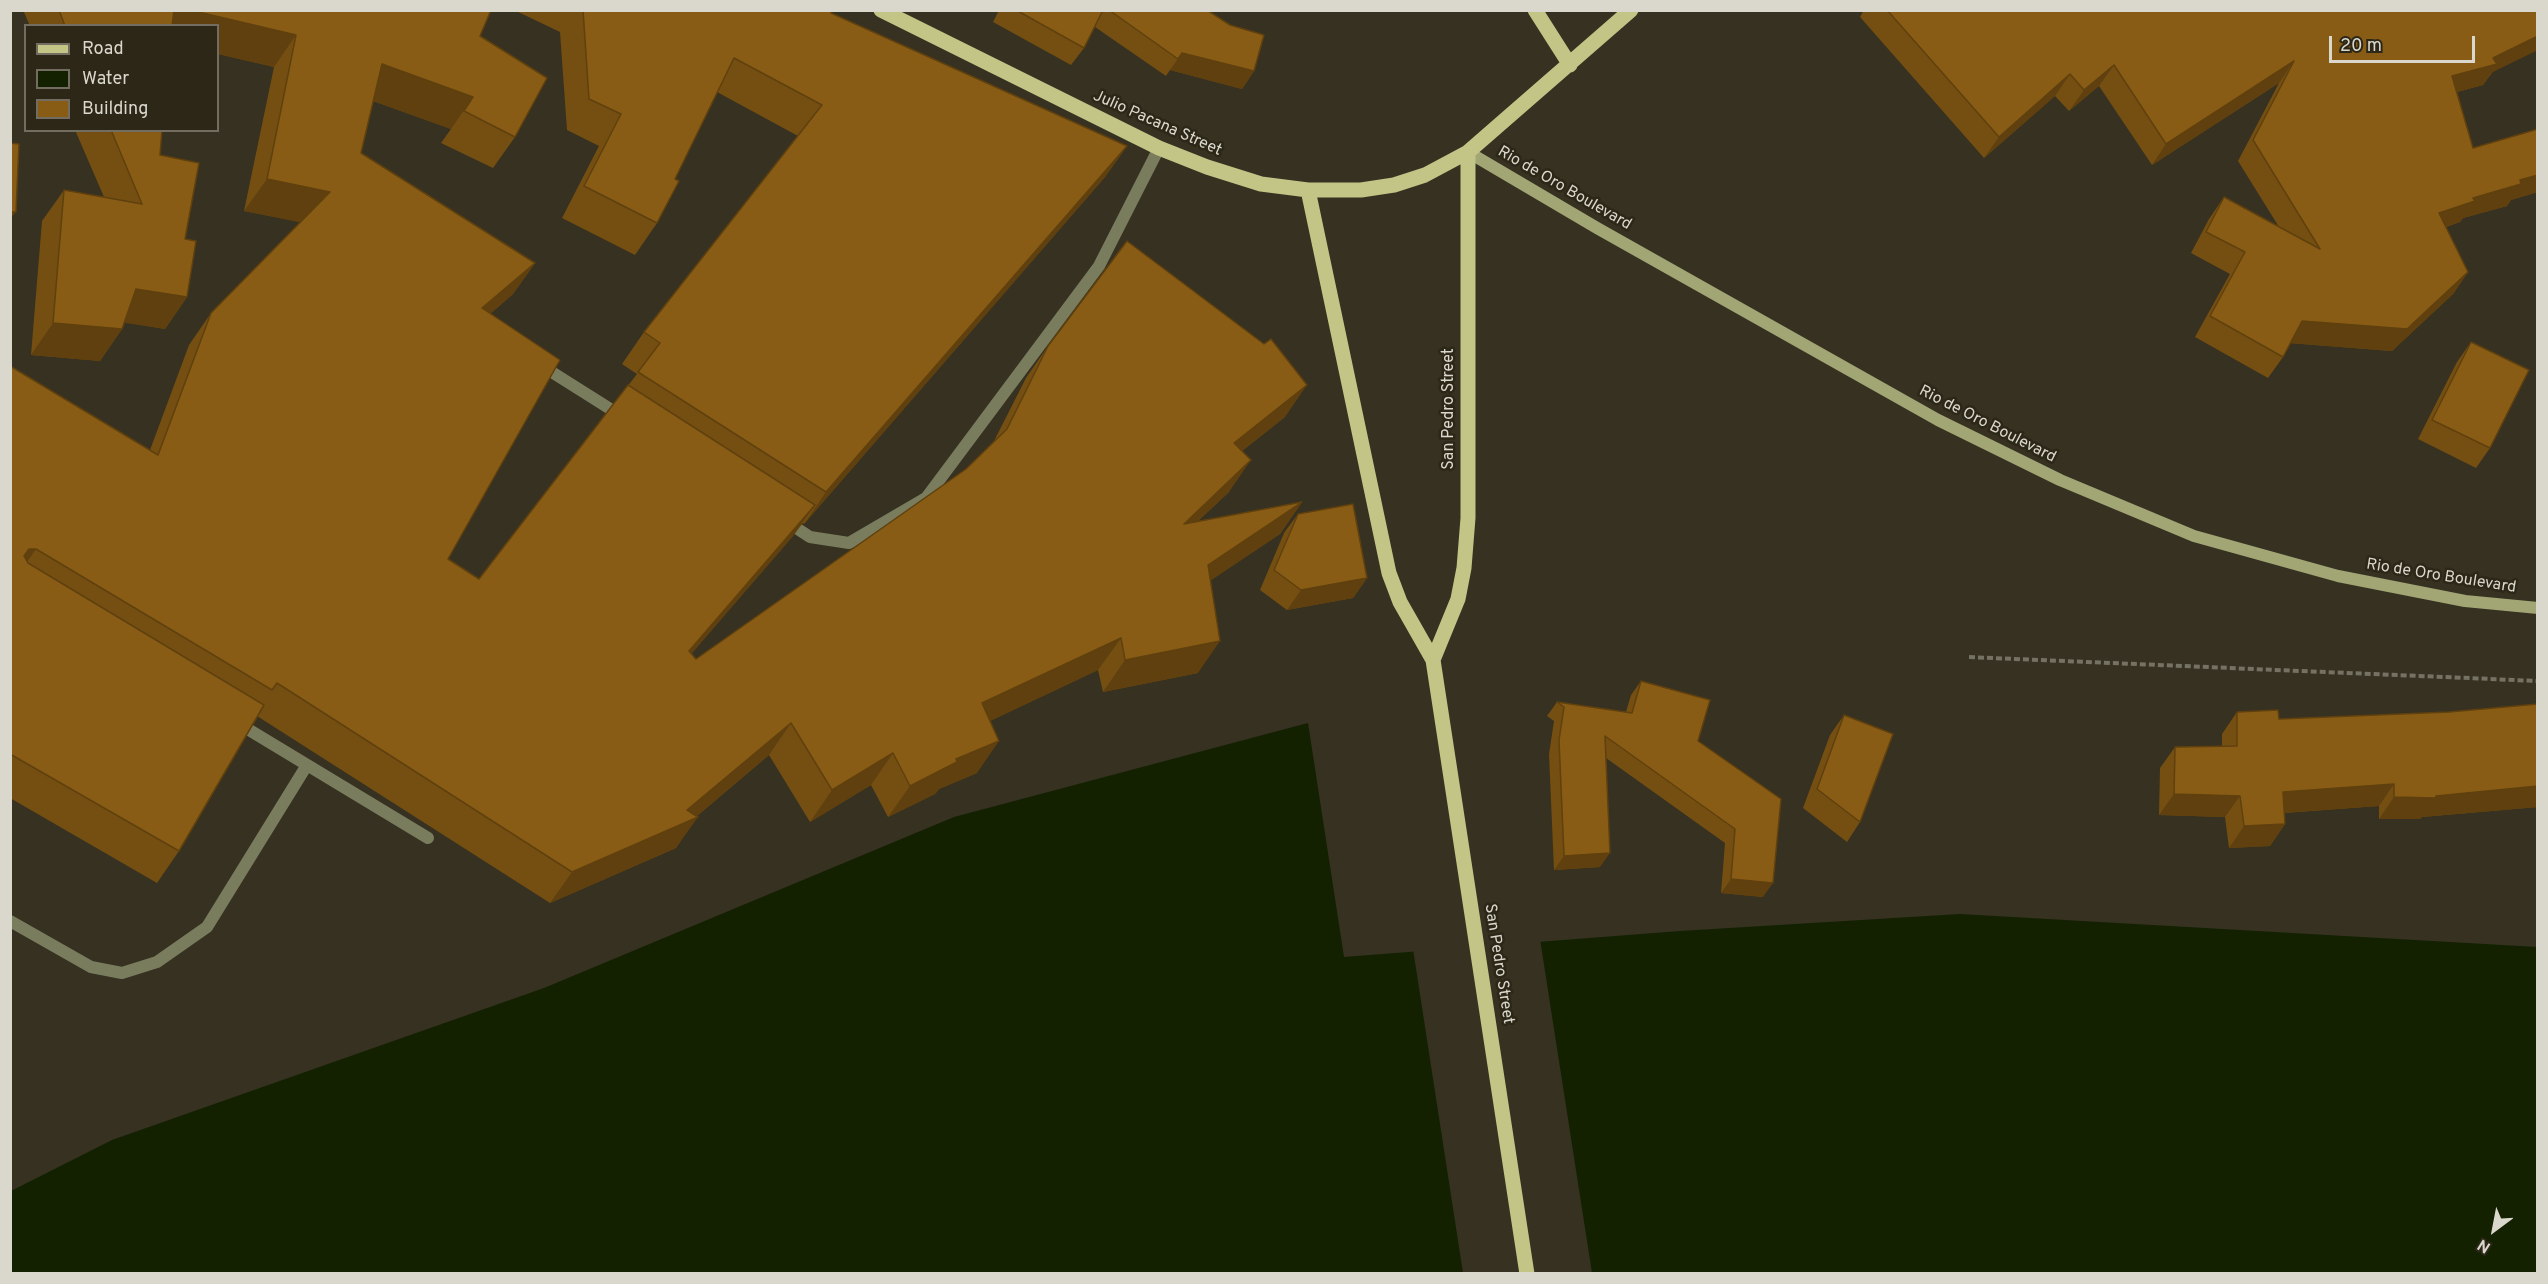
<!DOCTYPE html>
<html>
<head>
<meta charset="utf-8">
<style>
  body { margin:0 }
  #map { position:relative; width:2548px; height:1284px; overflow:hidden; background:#363121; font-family:Overpass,sans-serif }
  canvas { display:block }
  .frame { position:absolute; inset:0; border:12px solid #dad7cd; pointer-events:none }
  .legend { position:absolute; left:24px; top:24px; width:195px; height:108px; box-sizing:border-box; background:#2c2717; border:2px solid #726d60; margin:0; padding:8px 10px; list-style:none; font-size:18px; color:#dad7cd }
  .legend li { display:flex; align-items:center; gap:12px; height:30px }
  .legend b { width:30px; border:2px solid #726d60 }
  .north { position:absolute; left:2464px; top:1200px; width:60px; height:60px; -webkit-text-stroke:4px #2c2717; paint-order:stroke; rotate:212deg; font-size:16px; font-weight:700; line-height:24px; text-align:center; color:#dad7cd }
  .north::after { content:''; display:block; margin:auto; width:21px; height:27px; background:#dad7cd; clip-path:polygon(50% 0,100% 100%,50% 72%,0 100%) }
  .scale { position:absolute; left:2329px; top:36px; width:146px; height:27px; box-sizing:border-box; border:3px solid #dad7cd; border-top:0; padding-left:8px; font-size:18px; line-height:21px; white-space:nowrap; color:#dad7cd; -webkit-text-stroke:4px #2c2717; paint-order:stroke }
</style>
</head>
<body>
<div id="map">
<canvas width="2548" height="1284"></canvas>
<div class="frame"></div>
<ul class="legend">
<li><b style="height:8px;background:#c2c585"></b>Road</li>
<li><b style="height:16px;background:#132100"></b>Water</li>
<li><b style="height:16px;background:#885c14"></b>Building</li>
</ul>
<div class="north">N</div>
<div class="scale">20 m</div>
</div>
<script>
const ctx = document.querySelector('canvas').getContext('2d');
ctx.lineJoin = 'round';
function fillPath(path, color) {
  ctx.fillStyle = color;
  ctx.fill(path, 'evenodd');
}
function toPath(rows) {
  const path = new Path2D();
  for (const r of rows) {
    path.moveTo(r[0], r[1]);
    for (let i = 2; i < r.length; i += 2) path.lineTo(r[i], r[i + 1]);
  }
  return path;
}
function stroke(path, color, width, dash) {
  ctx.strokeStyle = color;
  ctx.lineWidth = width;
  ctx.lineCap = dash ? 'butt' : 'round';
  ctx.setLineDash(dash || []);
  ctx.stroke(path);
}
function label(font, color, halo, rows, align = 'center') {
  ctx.font = font + ' Overpass,sans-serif';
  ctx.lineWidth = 5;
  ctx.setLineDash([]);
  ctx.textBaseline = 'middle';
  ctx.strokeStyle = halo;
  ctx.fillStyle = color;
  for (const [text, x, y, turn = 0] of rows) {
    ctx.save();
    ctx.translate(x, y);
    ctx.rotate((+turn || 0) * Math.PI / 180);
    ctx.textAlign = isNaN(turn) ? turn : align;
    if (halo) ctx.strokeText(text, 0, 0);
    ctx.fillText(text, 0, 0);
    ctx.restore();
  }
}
fillPath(toPath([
  [1308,723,1344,957,1680,931,1960,914,2537,947,2537,1273,11,1274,11,1191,112,1140,544,988,954,817]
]), '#132100');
fillPath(toPath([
  [1540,939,1592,1273,1463,1273,1413,949]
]), '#363121');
stroke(toPath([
  [1969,657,2538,681]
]), '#757163', 4, [6, 3]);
stroke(toPath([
  [539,364,623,417],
  [784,520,810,537,849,543,926,498,1099,266,1159,148],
  [236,722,428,838],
  [10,921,91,967,122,973,157,962,207,927,307,765]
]), '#797c5d', 12);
stroke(toPath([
  [1468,152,1597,228,1938,420,2060,480,2194,536,2338,576,2465,601,2538,608]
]), '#a2a574', 12);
stroke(toPath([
  [881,10,1159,148,1207,167,1261,184,1308,190,1361,190,1394,185,1425,175,1468,152,1631,10],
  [1535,10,1570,65],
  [1308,190,1389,573,1400,602,1433,660,1527,1274],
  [1433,660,1458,599,1464,568,1468,518,1468,152]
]), '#c2c585', 15);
fillPath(toPath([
  [23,10,491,10,480,36,515,137,493,168,441,143,451,129,373,101,361,153,535,263,513,294,490,314,448,559,479,579,637,374,622,364,644,332,798,136,717,92,675,179,657,223,635,255,562,218,599,146,567,130,560,32,514,10,832,10,831,13,1127,146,1105,177,804,524,803,523,793,536,691,654,696,659,966,469,994,441,1026,378,1048,346,1285,417,1242,451,1229,492,1198,521,1302,502,1280,534,1211,580,1198,673,1103,692,1098,670,990,721,977,773,939,789,935,794,888,817,871,785,810,822,769,755,697,816,676,848,550,903,257,716,179,851,157,883,10,798,10,366,150,450,189,345,211,313,301,222,244,211,274,67,218,54,218,26,30,26],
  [999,10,1207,10,1254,71,1242,89,1170,70,1166,76,1095,27,1084,48,1071,65,993,22],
  [1864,10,2538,10,2483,85,2457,92,2473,148,2538,192,2511,200,2507,206,2463,218,2460,222,2446,227,2468,272,2453,294,2392,351,2290,343,2283,357,2268,378,2195,337,2230,274,2191,253,2209,219,2224,197,2279,227,2238,161,2279,83,2152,165,2099,86,2069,111,2055,96,1984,158,1860,17],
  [75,130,162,130,160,155,185,239,187,297,165,329,124,322,122,329,100,361,31,355,42,221,64,190,104,197],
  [2471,342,2490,448,2476,468,2418,439,2457,362],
  [1298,514,1367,578,1353,598,1287,610,1260,590,1284,533],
  [1641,681,1698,741,1763,897,1721,893,1725,843,1606,758,1600,867,1554,870,1549,754,1554,721,1547,716,1557,702,1626,712,1631,695],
  [2538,704,2538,807,2422,817,2420,819,2379,819,2379,806,2284,813,2285,824,2270,846,2229,848,2225,817,2159,815,2160,768,2175,747,2222,746,2222,734,2237,712,2279,719,2449,712],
  [1844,715,1860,822,1847,842,1803,808,1830,735]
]), '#754f11');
fillPath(toPath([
  [172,10,190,10,296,35,274,67,218,54,218,26,161,26],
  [2538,36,2538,50,2491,73,2483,85,2438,97,2452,76,2493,58],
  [1182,53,1254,71,1242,89,1170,70],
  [2294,61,2279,83,2152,165,2166,144],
  [382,64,473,97,451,129,360,96],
  [2114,65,2099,86,2069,111,2084,90],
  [2070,74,2055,96,1984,158,1999,137],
  [1127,146,1105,177,804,524,826,492],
  [2538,175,2538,192,2511,200,2507,206,2463,218,2460,222,2424,234,2439,213,2473,198,2520,180],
  [267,179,330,192,308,224,244,211],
  [10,212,16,212,10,219],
  [535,263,513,294,460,340,482,308],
  [2468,272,2453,294,2392,351,2287,343,2302,321],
  [136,289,187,297,165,329,113,321],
  [53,323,122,329,100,361,31,355],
  [1307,385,1285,417,1212,474,1234,443],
  [1251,460,1229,492,1162,555,1184,524],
  [1302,502,1280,534,1186,597,1208,565],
  [815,505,793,536,667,682,689,651],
  [29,549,36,549,14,581,10,575],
  [1367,578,1353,598,1287,610,1301,590],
  [1121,638,1098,670,960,735,982,703],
  [1220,641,1198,673,1103,692,1125,660],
  [791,723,769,755,693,819,698,817,676,848,550,903,572,872,687,810],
  [999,741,977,773,939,789,935,794,888,817,910,786,956,759],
  [893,753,871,785,810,822,832,790],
  [2394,784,2379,806,2268,814,2283,792],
  [2538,786,2538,807,2422,817,2420,819,2379,819,2394,797],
  [2174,794,2240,796,2225,817,2159,815],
  [2285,824,2270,846,2229,848,2244,826],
  [1610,853,1600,867,1554,870,1564,856],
  [1731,879,1773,883,1763,897,1721,893]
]), '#5f400e');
const building = toPath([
  [59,10,174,10,172,26,65,26,59,10],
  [190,10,491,10,480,36,547,78,515,137,464,111,473,97,382,64,361,153,535,263,482,308,560,360,448,559,479,579,628,385,815,505,689,651,696,659,966,469,1007,429,1048,346,1127,241,1264,344,1271,339,1307,385,1234,443,1251,460,1184,524,1302,502,1208,565,1220,641,1125,660,1121,638,982,703,999,741,956,759,957,762,910,786,893,753,832,790,791,723,687,810,698,817,572,872,277,683,272,690,36,549,29,549,24,556,28,563,264,705,179,851,10,754,10,366,158,455,211,313,330,192,267,179,296,35,190,10],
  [583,10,832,10,831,13,1127,146,826,492,638,372,660,343,644,332,822,105,734,58,675,179,679,181,657,223,584,186,621,114,589,99,583,10],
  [1016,10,1103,10,1084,48,1016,10],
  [1109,10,1207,10,1230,25,1264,35,1254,71,1182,53,1178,59,1109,10],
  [1887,10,2538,10,2538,36,2493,58,2497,64,2452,76,2473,148,2538,129,2538,175,2520,180,2521,184,2473,198,2475,201,2439,213,2468,272,2407,329,2302,321,2283,357,2210,316,2245,252,2206,232,2224,197,2320,249,2253,140,2294,61,2166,144,2114,65,2084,90,2070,74,1999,137,1887,10],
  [111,130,162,130,160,155,199,163,185,239,196,241,187,297,136,289,122,329,53,323,64,190,142,204,111,130],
  [10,143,19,144,16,212,10,212,10,143],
  [2471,342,2529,370,2490,448,2432,420,2471,342],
  [1353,504,1367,578,1301,590,1274,570,1298,514,1353,504],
  [1641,681,1710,700,1698,741,1781,799,1773,883,1731,879,1735,829,1605,736,1610,853,1564,856,1559,740,1564,707,1557,702,1632,713,1641,681],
  [2538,704,2538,786,2436,796,2436,798,2394,797,2394,784,2283,792,2285,824,2244,826,2240,796,2174,794,2175,747,2237,746,2237,712,2278,710,2279,719,2449,712,2538,704],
  [1844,715,1893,734,1860,822,1817,789,1844,715]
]);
fillPath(building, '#885c14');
stroke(building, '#5f400e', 1.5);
label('16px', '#dad7cd', '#2c2717', [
  ["Julio Pacana Street",1157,124,24],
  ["Rio de Oro Boulevard",1564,189,30],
  ["San Pedro Street",1450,409,-90],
  ["Rio de Oro Boulevard",1987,425,27],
  ["Rio de Oro Boulevard",2441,577,9],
  ["San Pedro Street",1498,964,81]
]);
</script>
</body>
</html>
